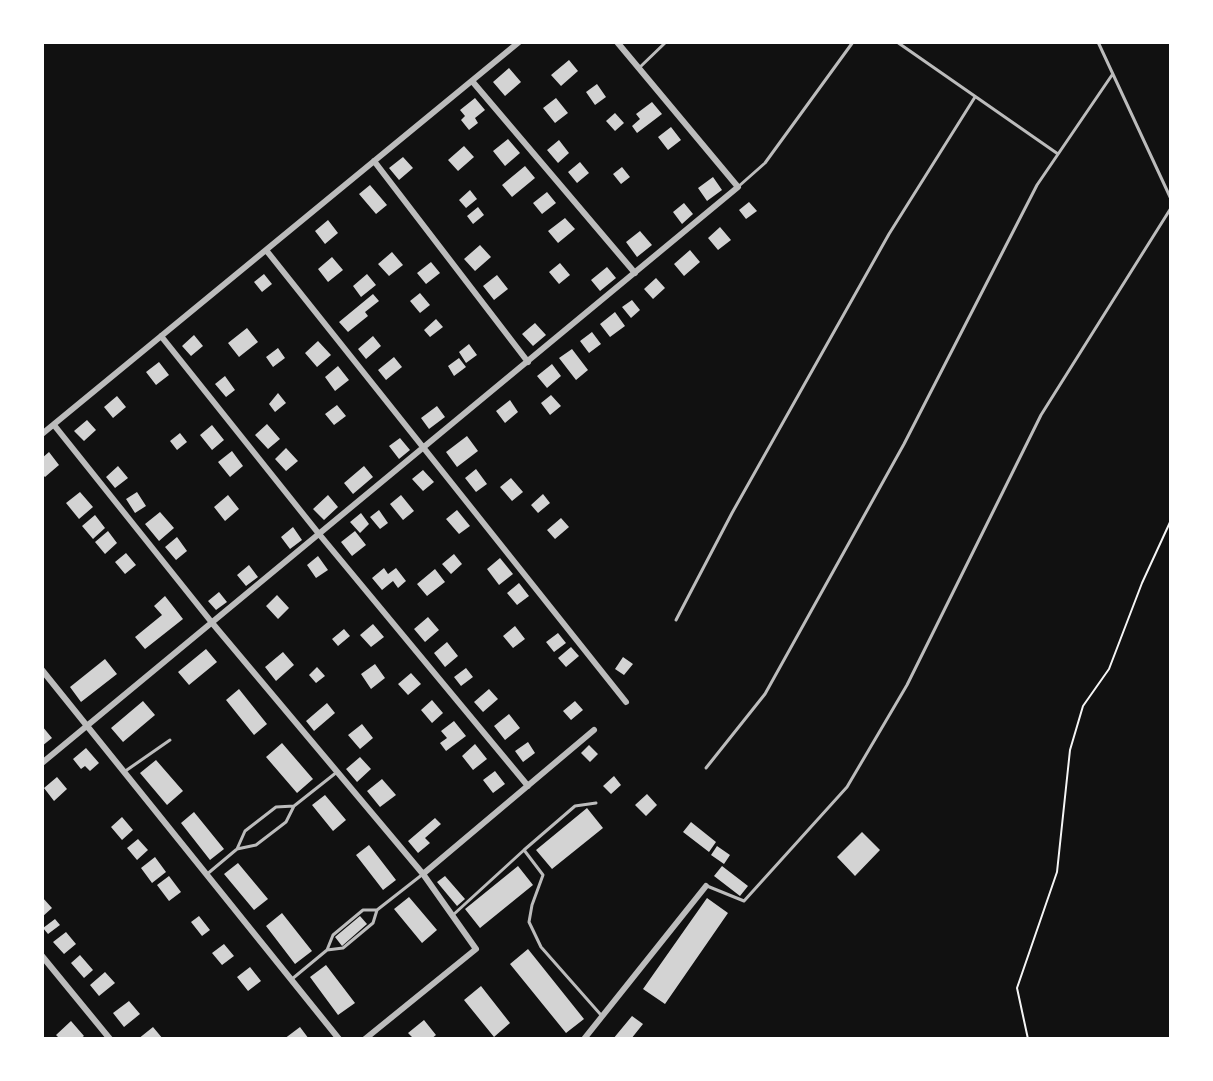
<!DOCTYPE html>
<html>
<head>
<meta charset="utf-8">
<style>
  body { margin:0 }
  #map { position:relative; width:1213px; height:1081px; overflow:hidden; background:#111; font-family:Lato,sans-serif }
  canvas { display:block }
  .frame { position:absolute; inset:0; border:44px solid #fff; pointer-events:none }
</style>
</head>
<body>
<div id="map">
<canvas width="1213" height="1081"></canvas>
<div class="frame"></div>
</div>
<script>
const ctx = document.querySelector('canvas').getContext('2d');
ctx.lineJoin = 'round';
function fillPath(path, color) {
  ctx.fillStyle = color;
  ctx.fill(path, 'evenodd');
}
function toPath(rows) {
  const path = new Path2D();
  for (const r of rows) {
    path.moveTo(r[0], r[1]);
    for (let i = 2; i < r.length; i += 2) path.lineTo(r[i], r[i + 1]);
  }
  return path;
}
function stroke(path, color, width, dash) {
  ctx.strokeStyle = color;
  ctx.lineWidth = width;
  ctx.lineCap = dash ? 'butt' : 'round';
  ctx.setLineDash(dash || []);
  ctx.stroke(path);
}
fillPath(toPath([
  [569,60,578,71,561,86,551,75],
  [509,68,521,82,505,96,493,82],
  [597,84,606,97,595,105,586,92],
  [475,98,485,110,475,118,478,123,469,130,461,120,465,116,460,110],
  [556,98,568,113,555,123,543,108],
  [652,102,662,114,637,133,632,126,640,119,636,114],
  [615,113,624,123,615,131,606,121],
  [671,127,681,140,668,150,658,137],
  [508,139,520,153,505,166,493,151],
  [559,140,569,153,558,163,547,150],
  [464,146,474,157,458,171,448,160],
  [403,157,413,168,399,180,389,168],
  [580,162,589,173,577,183,568,172],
  [525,166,535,178,512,197,502,185],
  [622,167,630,177,621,184,613,174],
  [713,177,722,190,707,201,698,188],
  [370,185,387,205,376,214,359,194],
  [470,190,477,199,466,208,459,200],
  [547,192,556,203,542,214,533,203],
  [749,202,757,211,746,219,739,210],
  [684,203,693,214,682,224,673,212],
  [478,207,484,215,473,224,467,216],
  [565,218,575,229,558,243,548,231],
  [328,220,338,233,325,244,315,231],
  [720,227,731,240,718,250,708,238],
  [640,231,652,245,637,257,626,242],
  [480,245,491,257,475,271,464,259],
  [690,250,700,262,684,276,674,264],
  [392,252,403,265,389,276,378,264],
  [332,257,343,270,328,282,318,269],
  [431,262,440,273,426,284,417,273],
  [560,263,570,275,559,284,549,272],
  [607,267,616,278,600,291,591,280],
  [264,274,272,284,262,292,254,282],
  [367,274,376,285,361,297,353,286],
  [497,275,508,289,494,300,483,286],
  [656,278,665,288,653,299,644,289],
  [420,293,430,305,420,313,410,301],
  [373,294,379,301,365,312,368,316,348,332,339,322],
  [632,300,640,310,631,318,622,307],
  [615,312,625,326,610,337,600,324],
  [436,319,443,327,430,337,424,330],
  [535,323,546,335,533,346,522,334],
  [247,328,258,342,239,357,228,343],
  [592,332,601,344,589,353,580,341],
  [194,335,203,346,191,356,182,346],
  [373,336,381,346,366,359,358,349],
  [318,341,331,355,317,367,305,353],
  [469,344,477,355,466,363,459,352],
  [278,348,285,358,273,367,266,357],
  [572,349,588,370,576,380,559,358],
  [394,357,402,367,386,380,378,370],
  [459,358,466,367,454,376,448,366],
  [159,362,169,375,156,385,146,372],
  [552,364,561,376,547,388,537,376],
  [338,366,349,380,335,391,325,377],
  [225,376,235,390,226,397,215,384],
  [278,393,286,403,275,412,269,404],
  [551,395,561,406,550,415,541,403],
  [117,396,126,407,113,418,104,407],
  [510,400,518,412,505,423,496,411],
  [337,405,346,416,334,425,325,414],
  [437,406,445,417,429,429,421,418],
  [87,420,96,430,84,441,74,431],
  [267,424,280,439,268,449,255,435],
  [212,425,224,440,212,450,200,435],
  [180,433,187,442,177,450,170,441],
  [467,436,478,451,457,467,446,452],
  [400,438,410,450,399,459,389,446],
  [286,448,298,461,286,471,275,459],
  [232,451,243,466,230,477,218,462],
  [49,452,59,465,45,477,42,474,42,458],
  [118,466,128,478,115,488,106,477],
  [364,466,373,477,353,494,344,483],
  [476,469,487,484,476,492,465,478],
  [423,470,434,482,423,491,412,479],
  [511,478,523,492,512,501,500,487],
  [80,492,93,507,79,519,66,503],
  [137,492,146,506,135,513,126,499],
  [543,494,550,503,538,513,531,505],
  [228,495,239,509,225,521,214,507],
  [328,495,338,507,324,520,313,509],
  [401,495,414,511,403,520,390,504],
  [379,510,388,523,380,529,370,517],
  [457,510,470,526,459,534,446,519],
  [160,512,174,528,159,541,145,524],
  [361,513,369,524,360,533,350,522],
  [95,515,105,528,93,539,82,526],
  [561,518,569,527,555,539,547,530],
  [293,527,302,540,290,549,281,537],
  [108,531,117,543,105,554,95,542],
  [355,531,366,545,352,556,341,542],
  [177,537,187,551,176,560,165,547],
  [126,553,136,565,125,574,115,562],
  [454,554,462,564,451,574,442,564],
  [318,556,328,570,316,578,307,565],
  [500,558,513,574,499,585,487,569],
  [249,565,258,577,246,586,237,575],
  [384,568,388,574,396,568,406,581,398,588,393,581,382,590,372,578],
  [435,569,445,582,427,596,417,584],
  [519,583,529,596,517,605,507,593],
  [219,592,227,602,216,610,208,601],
  [277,595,289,608,278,619,266,606],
  [165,596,183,619,145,649,135,637,162,615,154,606],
  [428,617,439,630,425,642,414,629],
  [373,624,384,637,371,647,360,635],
  [515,626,525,639,513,648,503,636],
  [344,629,350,636,338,646,332,639],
  [558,633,566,643,554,652,546,642],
  [447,642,458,656,445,667,434,653],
  [571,647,579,656,566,667,558,658],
  [206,649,217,662,189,685,178,672],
  [283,652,294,665,276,681,265,667],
  [623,657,633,664,624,675,615,669],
  [105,659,117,674,81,702,70,687],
  [375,664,385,678,371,689,361,674],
  [317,667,325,676,316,683,309,675],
  [466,668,473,677,461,686,454,677],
  [411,673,421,684,408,695,398,684],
  [239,689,267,724,254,735,226,700],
  [489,689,498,699,483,712,474,702],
  [432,700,443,713,432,723,421,710],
  [143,701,155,715,123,742,111,728],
  [575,701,583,710,571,720,563,711],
  [327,703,335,713,314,731,306,721],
  [509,714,520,728,505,740,494,726],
  [454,721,466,736,446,751,440,743,447,738,441,731],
  [362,724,373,738,360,749,348,735],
  [42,726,52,738,42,746],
  [528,742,535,753,523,762,515,751],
  [282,743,313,779,297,793,266,757],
  [475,744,487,759,473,770,462,756],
  [589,745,598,754,590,762,581,753],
  [86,748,99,763,90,771,85,766,81,769,73,759],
  [360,757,371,769,357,782,346,769],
  [156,760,183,791,167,805,140,773],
  [495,771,505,784,493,793,483,780],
  [614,776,621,785,611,794,603,786],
  [57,777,67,789,54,801,44,788],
  [382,779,396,795,380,807,367,791],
  [647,794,657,805,646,816,635,805],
  [325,795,346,820,333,831,312,805],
  [587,808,603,828,552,869,536,850],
  [194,812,224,849,210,860,181,823],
  [122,817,133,830,122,840,111,827],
  [435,818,441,824,425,838,430,843,418,853,408,841],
  [691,822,716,842,709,852,683,832],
  [862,832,880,850,855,876,837,857],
  [138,839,148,850,137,860,127,848],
  [369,845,396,880,383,890,356,855],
  [717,846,730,855,724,864,711,855],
  [155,857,166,872,152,883,141,868],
  [238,863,268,899,254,910,224,874],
  [518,866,533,885,480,928,465,909],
  [722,866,748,886,740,896,714,876],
  [169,876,181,892,169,901,157,885],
  [445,876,465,899,457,906,437,882],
  [42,897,52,908,42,917],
  [409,897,437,930,422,943,394,909],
  [707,898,728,913,665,1004,643,989],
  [282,913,312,951,295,964,266,926],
  [199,916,210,930,202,936,191,922],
  [360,916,367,924,342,946,335,937],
  [55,919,60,925,48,934,43,928],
  [66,932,76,944,64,954,53,942],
  [224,944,234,956,222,965,212,953],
  [528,949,584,1019,566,1033,510,964],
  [80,955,93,970,84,978,71,963],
  [326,965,355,1003,338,1015,310,977],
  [250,967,261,981,248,991,237,977],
  [105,972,115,983,99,996,90,985],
  [481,986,510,1023,494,1037,464,1000],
  [129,1001,140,1014,124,1027,113,1013],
  [632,1016,643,1024,631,1039,613,1039],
  [424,1020,436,1035,431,1039,414,1039,408,1033],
  [71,1021,84,1036,80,1039,60,1039,56,1035],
  [153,1027,163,1039,138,1039],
  [300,1027,309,1039,284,1039]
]), '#d3d3d3');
stroke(toPath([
  [1028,1039,1017,988,1057,872,1070,750,1083,706,1109,669,1142,583,1171,520]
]), '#f5f5f5', 2);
stroke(toPath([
  [897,42,1058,154],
  [1098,42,1171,199],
  [639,68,666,42],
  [739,186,765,163,853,42],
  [676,620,732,513,889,234,975,97],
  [706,768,765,694,904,444,1037,185,1112,75],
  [124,772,170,740],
  [596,803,575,806,524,850,543,875,532,905,529,922,541,947,601,1015],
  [237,849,256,845,286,822,294,806],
  [206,875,237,849,245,831,276,807,294,806,337,772],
  [707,886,744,901,847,787,907,685,1041,415,1171,208],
  [453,915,524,850],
  [327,950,343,948,373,923,377,910],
  [292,979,327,950,333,935,363,910,377,910,423,874]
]), '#bcbcbc', 3);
stroke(toPath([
  [472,81,635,273],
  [374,161,528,362],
  [266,250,626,702],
  [161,336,319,534,528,786],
  [54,425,213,624,423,874,476,949,365,1039],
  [42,434,519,42],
  [42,670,339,1039],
  [42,763,738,187,617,42],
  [423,874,594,730],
  [42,956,110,1039],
  [584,1039,706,886]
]), '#bcbcbc', 6);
</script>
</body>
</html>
